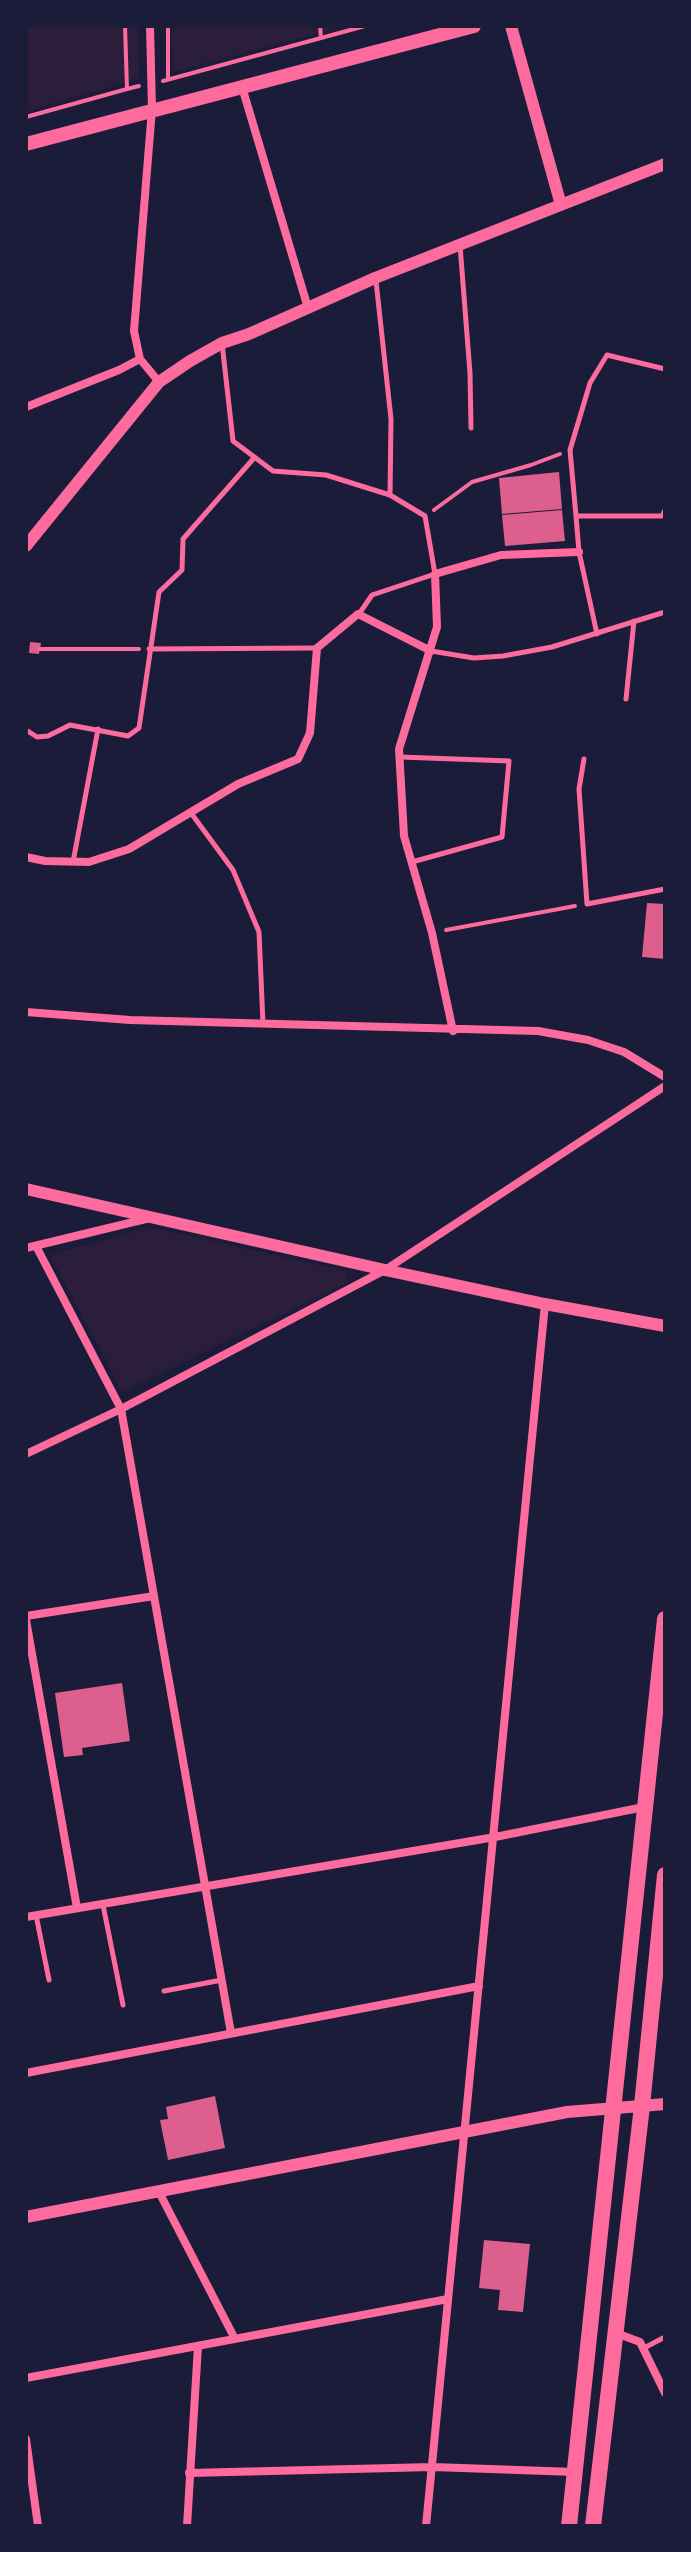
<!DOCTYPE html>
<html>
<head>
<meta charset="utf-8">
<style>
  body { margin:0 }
  #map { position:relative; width:691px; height:2552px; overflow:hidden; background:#1b1b3a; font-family:"Roboto Condensed",sans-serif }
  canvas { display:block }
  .frame { position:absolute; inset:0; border:28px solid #1b1b3a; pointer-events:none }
</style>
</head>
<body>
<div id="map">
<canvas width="691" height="2552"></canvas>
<div class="frame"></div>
</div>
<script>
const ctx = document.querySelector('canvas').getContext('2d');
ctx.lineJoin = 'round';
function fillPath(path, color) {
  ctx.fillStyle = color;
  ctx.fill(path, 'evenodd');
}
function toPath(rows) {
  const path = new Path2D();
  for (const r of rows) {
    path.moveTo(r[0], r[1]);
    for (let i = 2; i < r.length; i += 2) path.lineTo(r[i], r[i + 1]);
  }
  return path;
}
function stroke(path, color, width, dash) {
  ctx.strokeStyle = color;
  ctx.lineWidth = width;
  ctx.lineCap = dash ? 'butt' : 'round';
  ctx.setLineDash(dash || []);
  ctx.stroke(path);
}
fillPath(toPath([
  [26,26,138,26,139,78,26,112],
  [171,26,346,26,173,72],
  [150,1227,347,1271,347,1283,122,1392,50,1255]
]), '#2a1e3b');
fillPath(toPath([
  [559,472,562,509,502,514,499,478],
  [562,510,565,541,505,546,502,515],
  [30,642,41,643,39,654,29,653],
  [647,903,665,904,665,959,642,957],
  [122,1683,130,1741,82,1748,83,1755,64,1757,55,1693],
  [215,2096,225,2148,168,2160,160,2120,168,2119,166,2107],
  [484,2240,530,2244,523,2312,498,2310,500,2290,479,2288]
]), '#dd5f8e');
stroke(toPath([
  [168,26,168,79],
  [320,26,321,38],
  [163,81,365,26],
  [127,89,139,86],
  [26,117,127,89,125,26],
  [434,510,472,482,531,465,560,454],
  [40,649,139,649],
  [446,930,575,906]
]), '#ff6b9d', 4);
stroke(toPath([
  [460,245,470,373,471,428],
  [376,281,391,419,390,495],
  [222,343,233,441,273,471,326,475,390,495,425,516,435,574,372,595,359,614],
  [576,516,570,450,590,383,607,355,665,369],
  [597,634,579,552,576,516,662,516,665,510],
  [149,649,317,648],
  [431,651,474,658,503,656,552,647,665,612],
  [626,699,634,621],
  [26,730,37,737,48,736,70,725,128,736,139,728,159,592,182,570,183,539,254,458],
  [400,757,509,761,502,837,412,862],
  [584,759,579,789,587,904,665,889],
  [191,813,233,870,259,932,263,1024],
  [73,862,98,729],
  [103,1905,123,2005],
  [36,1915,49,1980],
  [164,1991,222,1980],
  [644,2348,665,2337]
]), '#ff6b9d', 5);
stroke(toPath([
  [150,26,152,109,134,331,140,359,159,382],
  [242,87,308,308],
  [26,407,119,370,140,359],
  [26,857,45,861,89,862,129,849,238,784,298,759,310,733,317,648,358,614,431,651],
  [26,1012,130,1020,538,1031,588,1040,624,1052,665,1077],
  [453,1031,432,933,404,836,399,749,437,627,435,574,501,555,579,552],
  [36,1246,121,1409,231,2033],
  [26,1248,150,1218],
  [26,1454,121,1409,385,1270,665,1086],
  [26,1616,154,1596],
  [26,1620,77,1908],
  [26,1917,495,1837,644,1807],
  [26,2073,479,1986],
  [159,2192,235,2339],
  [616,2333,640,2342,665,2393],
  [26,2378,448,2299],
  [26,2439,38,2526],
  [189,2473,433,2467,575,2472],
  [187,2526,198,2346],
  [426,2526,545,1304]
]), '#ff6b9d', 8);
stroke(toPath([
  [511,26,561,205],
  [26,546,159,382,190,361,222,343,249,334,375,278,665,164],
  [26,1189,385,1270,545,1304,665,1326],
  [26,2217,567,2112,665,2104]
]), '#ff6b9d', 12);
stroke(toPath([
  [26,144,474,26]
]), '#ff6b9d', 14);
stroke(toPath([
  [569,2526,665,1619],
  [593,2526,642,2106,665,1875]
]), '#ff6b9d', 16);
</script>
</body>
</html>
